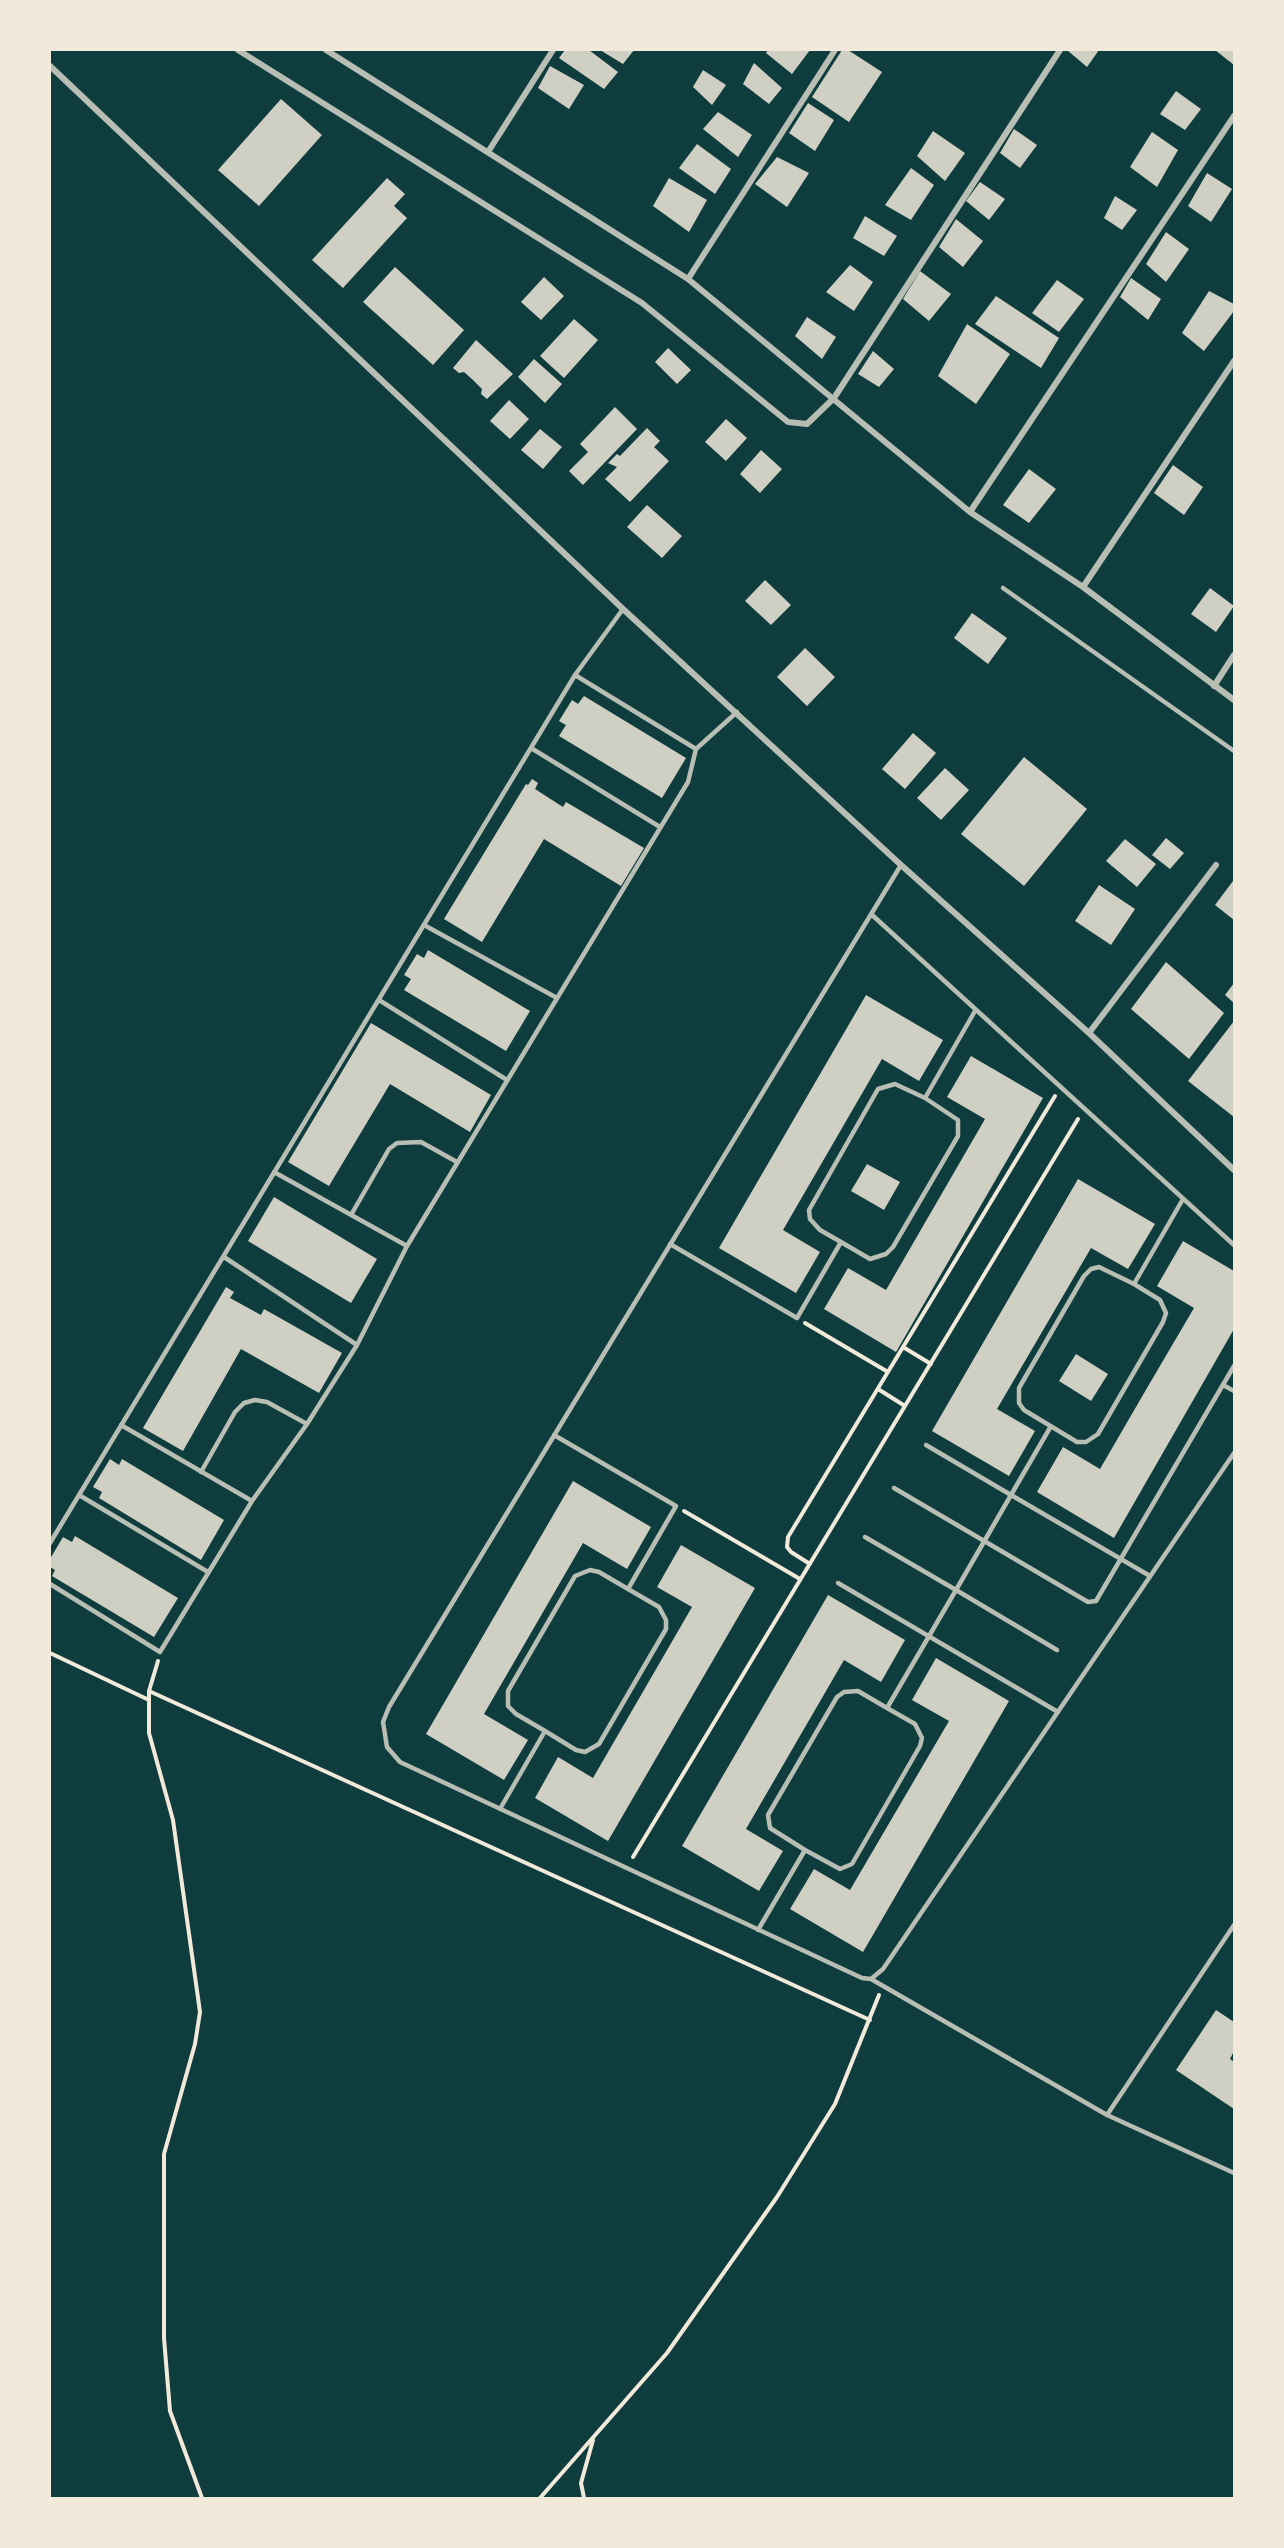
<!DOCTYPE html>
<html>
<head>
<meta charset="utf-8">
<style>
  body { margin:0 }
  #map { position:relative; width:1284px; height:2548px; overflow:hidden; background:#0f3d3e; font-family:"PT Sans Narrow",sans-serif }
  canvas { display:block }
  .frame { position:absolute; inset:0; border:51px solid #f1e9da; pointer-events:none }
</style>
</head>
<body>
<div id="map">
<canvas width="1284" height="2548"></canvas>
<div class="frame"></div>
</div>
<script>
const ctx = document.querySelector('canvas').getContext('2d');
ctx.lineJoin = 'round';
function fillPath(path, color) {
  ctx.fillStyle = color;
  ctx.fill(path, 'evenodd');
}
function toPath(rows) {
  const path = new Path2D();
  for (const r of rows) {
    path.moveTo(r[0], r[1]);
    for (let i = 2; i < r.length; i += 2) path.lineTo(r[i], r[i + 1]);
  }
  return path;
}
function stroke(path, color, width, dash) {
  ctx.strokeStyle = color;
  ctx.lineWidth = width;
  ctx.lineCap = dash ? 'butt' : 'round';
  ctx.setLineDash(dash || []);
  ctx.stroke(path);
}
fillPath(toPath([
  [565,50,589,50,618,72,604,89,559,58],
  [600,50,634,50,623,64],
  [768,50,810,50,792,74,766,53],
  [842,50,848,50,882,72,849,122,812,97],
  [1067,50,1099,50,1087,67],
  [1215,50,1234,50,1234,65],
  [754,63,782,88,769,104,743,84],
  [550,66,584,85,569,109,538,88],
  [703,70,726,85,712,105,693,87],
  [1176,91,1201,109,1185,130,1160,114],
  [281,99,322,135,259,206,218,170],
  [808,103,834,120,815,151,789,133],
  [718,112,752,135,738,157,703,129],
  [1014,129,1037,145,1020,168,1000,153],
  [933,131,965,153,945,181,917,156],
  [1152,132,1178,150,1157,187,1130,167],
  [697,144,731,169,715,194,679,168],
  [777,157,809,173,787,207,755,184],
  [911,168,934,185,911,220,885,205],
  [1207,173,1232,189,1211,222,1188,206],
  [387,178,405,194,394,206,407,218,343,288,312,260],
  [669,178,707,200,689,232,653,206],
  [980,182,1005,199,989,220,966,201],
  [1115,196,1137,210,1122,230,1104,218],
  [865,216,897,236,884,256,853,238],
  [956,219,983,241,963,267,939,247],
  [1166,232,1189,249,1166,282,1146,264],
  [850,265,873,282,854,311,826,292],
  [395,267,464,330,433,365,363,302],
  [920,271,951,294,929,321,903,299],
  [544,277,564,296,541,320,521,302],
  [1131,278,1161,299,1148,320,1120,297],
  [1057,280,1084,299,1059,332,1032,313],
  [1209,291,1234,304,1234,311,1204,351,1182,333],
  [996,296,1059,338,1041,368,975,324],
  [807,317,836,337,822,359,795,336],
  [574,319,598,340,564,378,540,356],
  [967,324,1010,354,976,404,938,376],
  [476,340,513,374,487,399,481,394,482,389,473,380,464,372,459,373,453,368],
  [668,348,691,370,677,384,655,362],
  [873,351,894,369,879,387,858,374],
  [534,359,562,384,545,403,518,377],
  [509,400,529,419,510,439,490,421],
  [615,407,637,429,583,485,569,471,588,452,580,444],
  [726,419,747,438,726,461,705,442],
  [647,428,660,441,654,447,669,461,630,502,605,479,617,467,608,463,617,454,620,456],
  [540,429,562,447,543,469,521,450],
  [761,450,782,469,760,493,740,474],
  [1173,465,1203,487,1184,515,1154,493],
  [1029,469,1056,489,1029,523,1003,505],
  [647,505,682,536,662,558,627,527],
  [765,580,791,605,771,625,745,601],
  [1210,588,1234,606,1216,632,1191,614],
  [972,613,1007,638,988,664,954,638],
  [805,648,835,677,807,706,777,677],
  [584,696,686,758,662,798,559,736,566,725,559,721,572,700,578,704],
  [913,733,936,753,905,789,882,769],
  [1024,757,1087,809,1024,886,961,834],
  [945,768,969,790,941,820,917,798],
  [532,779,538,783,535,789,563,807,566,802,644,848,621,886,544,839,482,942,444,919,526,784,528,785],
  [1166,838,1184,853,1170,869,1152,855],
  [1125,839,1156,864,1137,887,1106,861],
  [1233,881,1234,883,1234,920,1215,905],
  [1099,885,1135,909,1111,945,1075,921],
  [428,950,530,1011,506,1051,404,990,411,979,404,975,417,954,424,958],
  [1166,962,1224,1013,1189,1059,1131,1009],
  [1234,983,1234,1003,1225,995],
  [866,995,943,1040,919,1081,882,1059,783,1230,820,1252,796,1293,719,1248],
  [1234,1021,1234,1117,1188,1081],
  [371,1023,491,1095,470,1132,390,1084,329,1186,288,1162],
  [971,1056,1043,1098,896,1352,824,1309,848,1268,886,1290,985,1119,947,1097],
  [867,1164,900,1182,884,1210,851,1191],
  [1078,1179,1155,1224,1128,1269,1091,1248,997,1409,1035,1431,1009,1476,932,1431],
  [274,1197,377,1259,351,1303,248,1241],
  [1183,1241,1234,1271,1234,1329,1114,1538,1037,1492,1063,1447,1100,1469,1147,1388,1194,1308,1157,1286],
  [226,1287,234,1292,230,1298,261,1315,264,1309,342,1353,319,1393,241,1349,183,1451,143,1428],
  [1076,1354,1108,1374,1091,1401,1059,1381],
  [110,1459,119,1465,122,1459,224,1520,201,1560,99,1498,102,1492,93,1487],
  [573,1481,651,1527,627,1569,583,1543,484,1714,528,1740,504,1780,426,1734],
  [75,1536,178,1598,154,1637,52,1576,55,1570,50,1567,50,1559,63,1537,72,1542],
  [681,1545,755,1588,608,1841,535,1798,558,1757,593,1778,692,1607,657,1587],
  [828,1595,905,1640,881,1682,844,1660,746,1829,783,1851,759,1891,682,1846],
  [936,1658,1009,1701,863,1952,790,1909,814,1869,850,1890,949,1721,912,1700],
  [1216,2010,1234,2022,1234,2051,1230,2059,1234,2062,1234,2109,1176,2070]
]), '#cfcfc3');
stroke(toPath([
  [805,1323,888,1372],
  [903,1347,931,1364],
  [878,1389,905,1406],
  [684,1511,800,1579],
  [810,1564,791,1552,787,1547,788,1537,1055,1096],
  [50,1653,149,1700],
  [158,1661,149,1691,870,2020],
  [149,1691,149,1733,173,1820,200,2012,195,2044,164,2154,164,2338,170,2411,202,2498],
  [633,1857,1078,1119],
  [540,2498,667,2353,777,2197,835,2104,879,1995],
  [584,2498,581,2483,593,2440]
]), '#f1e9da', 4);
stroke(toPath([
  [1003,588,1234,751],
  [531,748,660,827],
  [696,749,737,712],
  [901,865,389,1707,383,1722,387,1747,400,1762,862,1978,871,1979,883,1969,1234,1453],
  [871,914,1234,1245],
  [424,925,557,998],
  [379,1000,507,1080],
  [274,1172,407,1246],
  [351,1215,389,1149,397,1143,421,1142,457,1162],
  [841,1242,820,1230,810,1219,809,1210,878,1089,895,1084,925,1098],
  [670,1244,797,1318,841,1242,870,1259,886,1254,893,1247,958,1136,958,1120,925,1098,975,1011],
  [224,1257,357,1345],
  [1134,1284,1099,1267,1091,1269,1084,1276,1019,1388,1019,1403,1024,1410,1077,1442,1086,1442,1098,1434,1163,1322,1166,1313,1160,1300,1134,1284,1183,1199],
  [1223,1385,1234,1391],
  [121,1425,252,1501],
  [1051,1426,1011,1495,1150,1576],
  [926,1445,1011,1495,956,1590,1057,1650],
  [201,1472,235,1412,244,1403,255,1400,267,1402,307,1424],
  [894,1488,1088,1602,1096,1601,1234,1366],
  [79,1495,208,1572],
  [50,1543,575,675,623,609],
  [838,1583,1058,1712],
  [50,1584,160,1652,252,1501,307,1424,357,1345,407,1246,688,782,696,749,575,675],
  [545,1731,516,1714,508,1706,508,1691,575,1576,590,1570,599,1572,628,1589],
  [500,1809,545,1731,576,1750,585,1752,599,1744,666,1629,666,1620,659,1607,628,1589,676,1506,554,1435],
  [805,1850,770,1828,768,1815,837,1697,844,1692,858,1691,887,1708],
  [758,1930,805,1850,840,1869,852,1864,920,1746,922,1738,915,1724,887,1708,956,1590,865,1537],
  [871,1979,1107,2115,1234,1925],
  [1107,2115,1234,2173]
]), '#b8beb3', 4.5);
stroke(toPath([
  [238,50,642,303,788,422,807,424,834,398,1060,50],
  [326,50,688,279,970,512,1083,587,1234,700],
  [50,66,623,609,901,865,1089,1033,1234,1170],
  [488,152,553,50],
  [688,279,835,50],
  [970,512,1234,116],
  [1083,587,1234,361],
  [1214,686,1234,655],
  [1089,1033,1216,865]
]), '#b8beb3', 6);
</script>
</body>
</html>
